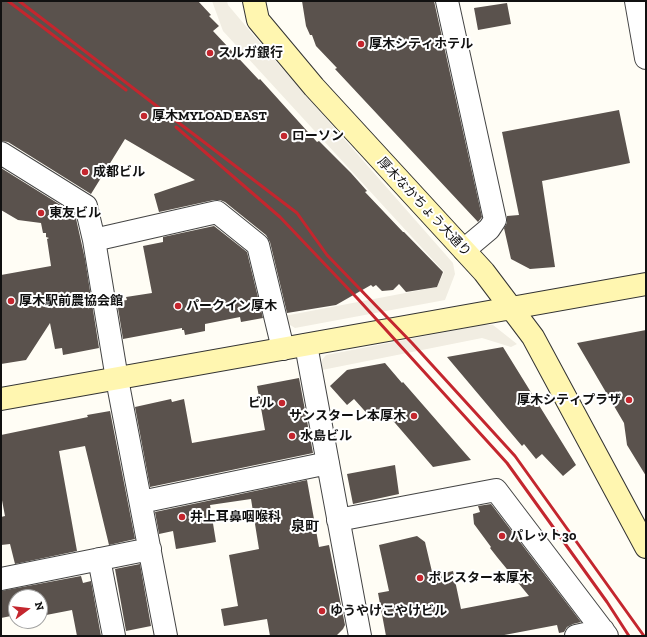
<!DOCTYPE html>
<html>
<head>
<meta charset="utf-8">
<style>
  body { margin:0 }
  #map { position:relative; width:647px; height:637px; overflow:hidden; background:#fffdf5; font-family:"Zilla Slab",serif }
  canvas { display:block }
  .frame { position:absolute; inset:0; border:2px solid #111; pointer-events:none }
  .north { position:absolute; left:8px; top:589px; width:40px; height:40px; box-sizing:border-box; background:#fff; border:1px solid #a0a0a0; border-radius:50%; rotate:75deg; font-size:11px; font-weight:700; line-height:16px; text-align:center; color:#111 }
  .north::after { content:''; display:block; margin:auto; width:14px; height:18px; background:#c4262e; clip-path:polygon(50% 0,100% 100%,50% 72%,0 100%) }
</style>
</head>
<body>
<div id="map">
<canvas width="647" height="637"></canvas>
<div class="frame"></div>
<div class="north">N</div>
</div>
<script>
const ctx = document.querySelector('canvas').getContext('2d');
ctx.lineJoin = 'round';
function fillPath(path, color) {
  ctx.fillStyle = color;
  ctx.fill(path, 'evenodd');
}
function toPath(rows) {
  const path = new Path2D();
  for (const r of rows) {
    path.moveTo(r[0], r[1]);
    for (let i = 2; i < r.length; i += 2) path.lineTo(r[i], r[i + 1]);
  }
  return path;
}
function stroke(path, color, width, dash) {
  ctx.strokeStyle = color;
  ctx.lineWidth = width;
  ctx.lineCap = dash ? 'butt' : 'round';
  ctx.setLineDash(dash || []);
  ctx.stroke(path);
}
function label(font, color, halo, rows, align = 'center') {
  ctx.font = font + ' "Zilla Slab","Noto Sans JP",serif';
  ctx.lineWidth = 4;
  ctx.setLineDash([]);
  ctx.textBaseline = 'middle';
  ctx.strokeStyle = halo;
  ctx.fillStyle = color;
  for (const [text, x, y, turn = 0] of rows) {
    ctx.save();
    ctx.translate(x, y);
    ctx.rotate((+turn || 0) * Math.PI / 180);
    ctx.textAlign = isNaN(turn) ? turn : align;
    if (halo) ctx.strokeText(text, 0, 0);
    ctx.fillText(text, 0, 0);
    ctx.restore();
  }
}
fillPath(toPath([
  [212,1,227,1,228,5,266,50,453,263,455,274,445,300,295,328,287,323,284,316,437,287,444,272,223,31],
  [482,325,493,325,517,344,511,347,482,338,322,370,322,360,326,355]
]), '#f1ede2');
fillPath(toPath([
  [1,1,198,1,211,15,209,16,219,26,213,31,259,80,260,79,317,142,319,141,351,173,367,191,365,192,403,232,404,232,443,272,437,287,406,292,399,284,393,290,382,291,376,285,373,287,371,285,336,305,287,313,270,242,266,235,225,202,220,200,214,200,159,212,154,194,195,180,125,139,91,194,8,142,1,141],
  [302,1,434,1,482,217,478,222,335,69,337,68,316,46,312,35,310,35,306,26],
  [507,3,511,24,478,30,474,8],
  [619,110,630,163,542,181,555,267,530,269,511,259,504,228,507,223,507,216,519,215,502,132],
  [1,168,75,214,85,259,99,348,63,355,62,348,55,349,50,323,26,360,1,364,1,275,51,266,47,239,49,238,46,237,46,233,43,233,41,223,18,220,1,210],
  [214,226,247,252,263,318,241,322,240,317,205,324,205,331,185,335,184,330,182,330,182,328,123,339,117,302,127,300,126,297,152,293,143,246,163,242,163,237],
  [646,330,646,476,627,445,624,423,577,343],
  [503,347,576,465,563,476,542,454,536,459,524,444,522,446,447,357],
  [385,363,402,383,403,382,471,460,433,467,383,409,372,419,354,399,347,405,330,386,347,370],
  [299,378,313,453,150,487,135,407,171,399,172,402,184,399,192,443,265,430,257,386],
  [110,411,135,539,109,545,85,446,59,451,77,551,15,564,10,544,1,545,1,517,5,516,1,495,1,435,88,417,87,415],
  [395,465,399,494,353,504,347,474],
  [307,480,319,547,329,545,345,625,343,629,336,636,270,636,267,619,224,626,221,609,238,606,229,555,259,549,251,499,210,505,216,542,176,549,173,531,159,534,155,512],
  [491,504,581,622,573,624,567,627,564,632,559,633,557,625,499,636,386,636,378,593,389,591,379,545,417,536,425,542,433,576,453,571,461,609,529,596,497,557,490,548,491,547,474,524,473,514,480,512,478,506],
  [140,564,151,626,126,631,115,569],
  [81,576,83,583,91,581,101,636,77,636,72,610,41,616,40,597,16,597,16,615,1,618,1,591]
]), '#5a524d');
const street = toPath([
  [447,1,495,220,489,229,464,250],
  [636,1,646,58],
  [1,153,86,206,94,240,117,379,166,636],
  [94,240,217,212,258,245,283,349],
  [306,345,360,636],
  [141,502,328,463],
  [338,520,496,490,607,636],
  [99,559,114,636],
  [1,579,150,549],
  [576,636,603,630]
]);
const secondary = toPath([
  [254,1,258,20,314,87,484,272,533,337,646,547],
  [1,399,646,284]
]);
stroke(street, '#444', 24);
stroke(secondary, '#333', 24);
stroke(street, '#fff', 22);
stroke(secondary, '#fff6b0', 22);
stroke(toPath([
  [8,1,126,90],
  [19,1,297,213,327,255,412,343,515,456,644,636],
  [176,127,280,217,357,298,507,463,607,602,629,636]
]), '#c4262e', 3);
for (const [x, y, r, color] of [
  [361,44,4,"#c4262e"],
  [210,53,4,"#c4262e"],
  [144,116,4,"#c4262e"],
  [284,136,4,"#c4262e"],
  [85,172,4,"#c4262e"],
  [41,213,4,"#c4262e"],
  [11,301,4,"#c4262e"],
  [178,306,4,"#c4262e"],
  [629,400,4,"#c4262e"],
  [282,403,4,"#c4262e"],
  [414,416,4,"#c4262e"],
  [292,436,4,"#c4262e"],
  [182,517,4,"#c4262e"],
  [502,536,4,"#c4262e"],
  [420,578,4,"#c4262e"],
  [322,611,4,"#c4262e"]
]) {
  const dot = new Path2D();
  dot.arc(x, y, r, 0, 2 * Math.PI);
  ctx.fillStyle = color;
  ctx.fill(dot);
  stroke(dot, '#fff', 1.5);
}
label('bold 13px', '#111', '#fff', [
  ["厚木シティホテル",369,44],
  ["スルガ銀行",218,53],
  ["厚木MYLOAD EAST",152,116],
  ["ローソン",292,136],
  ["成都ビル",93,172],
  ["東友ビル",49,213],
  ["厚木駅前農協会館",19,301],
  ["パークイン厚木",186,306],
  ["厚木シティプラザ",621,400,"right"],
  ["ビル",274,403,"right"],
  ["サンスターレ本厚木",406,416,"right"],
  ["水島ビル",300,436],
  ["井上耳鼻咽喉科",190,517],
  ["パレット30",510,536],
  ["ポレスター本厚木",428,578],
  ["ゆうやけこやけビル",330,611]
], 'left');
label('13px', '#111', '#fff', [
  ["厚木なかちょう大通り",424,207,47]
]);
label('bold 14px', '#111', '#fff', [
  ["泉町",305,527]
]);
</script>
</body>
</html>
